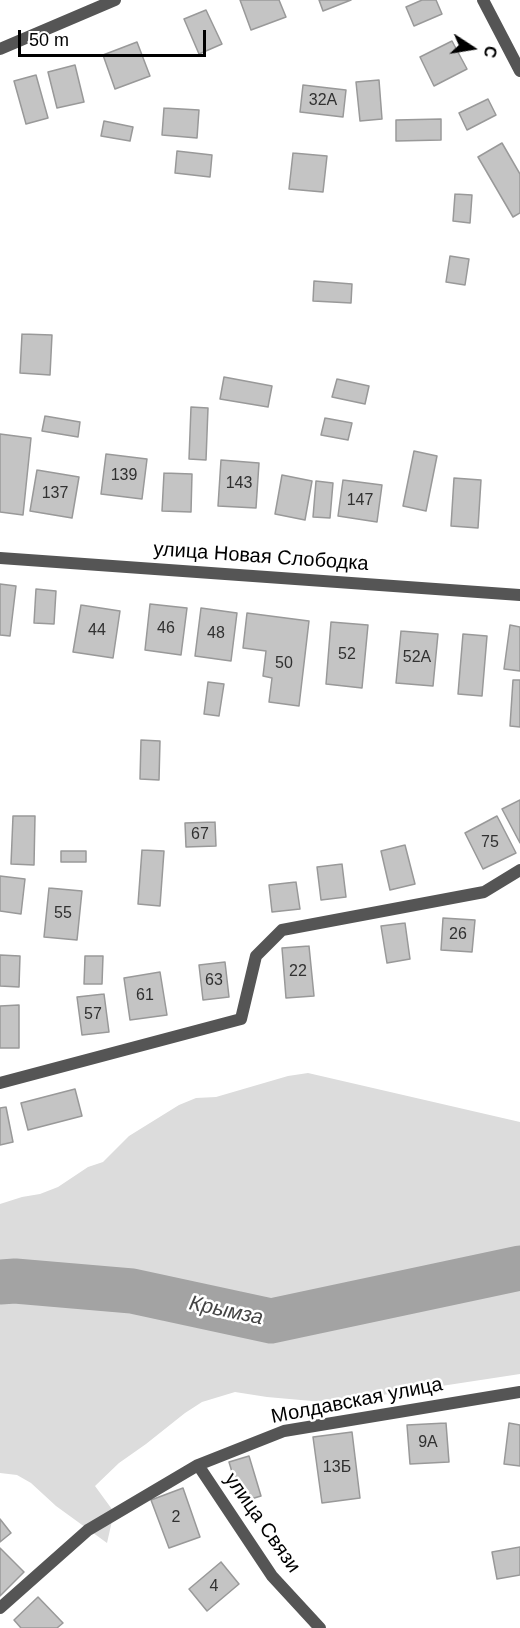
<!DOCTYPE html>
<html>
<head>
<meta charset="utf-8">
<style>
  body { margin:0 }
  #map { position:relative; width:520px; height:1628px; overflow:hidden; background:#fff; font-family:Helvetica,sans-serif }
  canvas { display:block }
  .north { position:absolute; left:442px; top:18px; width:60px; height:60px; -webkit-text-stroke:4px #fff; paint-order:stroke; rotate:102deg; font-size:16px; font-weight:700; line-height:24px; text-align:center; color:#000 }
  .north::after { content:''; display:block; margin:auto; width:21px; height:27px; background:#000; clip-path:polygon(50% 0,100% 100%,50% 72%,0 100%) }
  .scale { position:absolute; left:18px; top:30px; width:188px; height:27px; box-sizing:border-box; border:3px solid #000; border-top:0; padding-left:8px; font-size:18px; line-height:21px; white-space:nowrap; color:#000; -webkit-text-stroke:4px #fff; paint-order:stroke }
</style>
</head>
<body>
<div id="map">
<canvas width="520" height="1628"></canvas>
<div class="north">С</div>
<div class="scale">50 m</div>
</div>
<script>
const ctx = document.querySelector('canvas').getContext('2d');
ctx.lineJoin = 'round';
function fillPath(path, color) {
  ctx.fillStyle = color;
  ctx.fill(path, 'evenodd');
}
function toPath(rows) {
  const path = new Path2D();
  for (const r of rows) {
    path.moveTo(r[0], r[1]);
    for (let i = 2; i < r.length; i += 2) path.lineTo(r[i], r[i + 1]);
  }
  return path;
}
function stroke(path, color, width, dash) {
  ctx.strokeStyle = color;
  ctx.lineWidth = width;
  ctx.lineCap = dash ? 'butt' : 'round';
  ctx.setLineDash(dash || []);
  ctx.stroke(path);
}
function label(font, color, halo, rows, align = 'center') {
  ctx.font = font + ' Helvetica,sans-serif';
  ctx.lineWidth = 5;
  ctx.setLineDash([]);
  ctx.textBaseline = 'middle';
  ctx.strokeStyle = halo;
  ctx.fillStyle = color;
  for (const [text, x, y, turn = 0] of rows) {
    ctx.save();
    ctx.translate(x, y);
    ctx.rotate((+turn || 0) * Math.PI / 180);
    ctx.textAlign = isNaN(turn) ? turn : align;
    if (halo) ctx.strokeText(text, 0, 0);
    ctx.fillText(text, 0, 0);
    ctx.restore();
  }
}
fillPath(toPath([
  [308,1073,520,1122,520,1374,343,1401,323,1402,267,1397,235,1392,202,1402,185,1413,146,1444,119,1463,95,1486,114,1512,107,1543,56,1506,31,1483,17,1475,0,1473,0,1204,22,1197,40,1194,58,1187,88,1167,103,1162,129,1136,179,1105,196,1098,216,1097,288,1076]
]), '#dcdcdc');
stroke(toPath([
  [0,1282,15,1281,132,1291,271,1321,520,1268]
]), '#a3a3a3', 45);
const building = toPath([
  [240,0,279,0,286,17,251,30,240,0],
  [319,0,351,0,323,11,319,0],
  [422,0,436,0,442,14,414,26,406,7,422,0],
  [206,10,222,44,199,54,184,19,206,10],
  [452,41,467,69,434,86,420,57,452,41],
  [137,42,150,76,115,89,103,55,137,42],
  [75,65,84,102,57,108,48,72,75,65],
  [36,75,48,118,26,124,14,81,36,75],
  [379,80,382,119,360,121,356,82,379,80],
  [303,85,346,90,343,117,300,112,303,85],
  [488,99,496,115,467,130,459,113,488,99],
  [164,108,199,110,197,138,162,135,164,108],
  [441,119,441,140,396,141,396,120,441,119],
  [104,121,133,127,130,141,101,136,104,121],
  [502,143,520,174,520,213,513,217,478,157,502,143],
  [177,151,212,155,210,177,175,173,177,151],
  [293,153,327,156,323,192,289,189,293,153],
  [455,194,472,195,470,223,453,221,455,194],
  [450,256,469,259,465,285,446,282,450,256],
  [314,281,352,284,351,303,313,301,314,281],
  [22,334,52,335,50,375,20,373,22,334],
  [224,377,272,386,268,407,220,399,224,377],
  [337,379,369,386,365,404,332,397,337,379],
  [191,407,208,408,206,460,189,459,191,407],
  [45,416,80,422,78,437,42,431,45,416],
  [325,418,352,423,348,440,321,435,325,418],
  [0,434,31,438,23,515,0,512,0,434],
  [414,451,437,456,426,511,403,506,414,451],
  [106,454,147,459,142,499,101,494,106,454],
  [221,460,259,463,256,508,218,506,221,460],
  [37,470,79,477,72,518,30,511,37,470],
  [164,473,192,474,191,512,162,511,164,473],
  [282,475,312,481,305,520,275,514,282,475],
  [454,478,481,480,478,528,451,526,454,478],
  [343,480,382,485,377,522,338,516,343,480],
  [316,481,333,483,330,518,313,517,316,481],
  [0,584,16,586,10,636,0,635,0,584],
  [36,589,56,591,54,624,34,623,36,589],
  [150,604,187,608,181,655,145,650,150,604],
  [81,605,120,611,113,658,73,652,81,605],
  [201,608,237,613,231,661,195,656,201,608],
  [247,613,309,621,299,706,269,702,272,678,263,676,266,651,243,648,247,613],
  [331,622,368,625,362,688,326,684,331,622],
  [510,625,520,627,520,671,504,669,510,625],
  [401,631,438,634,433,686,396,683,401,631],
  [463,634,487,636,482,696,458,694,463,634],
  [513,680,520,680,520,727,510,726,513,680],
  [208,682,224,684,219,716,204,714,208,682],
  [141,740,160,741,159,780,140,779,141,740],
  [520,800,520,843,502,809,520,800],
  [13,816,35,816,34,865,11,864,13,816],
  [497,816,516,853,483,869,465,833,497,816],
  [215,822,216,846,186,847,185,823,215,822],
  [405,845,415,884,390,890,381,851,405,845],
  [142,850,164,851,160,906,138,904,142,850],
  [61,851,86,851,86,862,61,862,61,851],
  [342,864,346,897,321,900,317,867,342,864],
  [0,876,25,879,21,914,0,911,0,876],
  [296,882,300,909,272,912,269,885,296,882],
  [49,888,82,891,77,940,44,937,49,888],
  [443,918,475,920,472,952,441,950,443,918],
  [405,923,410,959,387,963,381,926,405,923],
  [309,946,314,996,286,998,282,948,309,946],
  [0,955,20,956,19,987,0,986,0,955],
  [85,956,103,956,102,984,84,984,85,956],
  [225,962,229,997,203,1000,199,965,225,962],
  [160,972,167,1015,130,1020,124,978,160,972],
  [104,994,109,1032,82,1035,77,997,104,994],
  [19,1005,19,1048,0,1048,0,1006,19,1005],
  [75,1089,82,1116,28,1130,21,1103,75,1089],
  [6,1107,13,1142,0,1145,0,1108,6,1107],
  [446,1423,449,1462,410,1464,407,1425,446,1423],
  [509,1423,520,1425,520,1466,504,1464,509,1423],
  [352,1432,360,1498,322,1503,313,1437,352,1432],
  [249,1456,261,1496,241,1502,229,1462,249,1456],
  [183,1488,200,1537,169,1548,151,1500,183,1488],
  [0,1519,11,1533,0,1542,0,1519],
  [520,1547,520,1575,497,1579,492,1552,520,1547],
  [0,1548,24,1572,0,1596,0,1548],
  [221,1562,239,1584,207,1611,189,1589,221,1562],
  [38,1597,63,1623,57,1628,21,1628,14,1620,38,1597]
]);
fillPath(building, '#c4c4c4');
stroke(building, '#999', 1.5);
stroke(toPath([
  [483,0,520,71],
  [0,49,115,0],
  [0,558,520,595],
  [0,1083,241,1019,256,956,282,930,484,892,520,870],
  [198,1465,272,1576,320,1628],
  [0,1608,88,1530,198,1465,284,1431,520,1392]
]), '#555', 12);
label('16px', '#313131', null, [
  ["32А",323,101],
  ["139",124,476],
  ["143",239,484],
  ["137",55,494],
  ["147",360,501],
  ["46",166,629],
  ["44",97,631],
  ["48",216,634],
  ["52",347,655],
  ["52А",417,658],
  ["50",284,664],
  ["67",200,835],
  ["75",490,843],
  ["55",63,914],
  ["26",458,935],
  ["22",298,972],
  ["63",214,981],
  ["61",145,996],
  ["57",93,1015],
  ["9А",428,1443],
  ["13Б",337,1468],
  ["2",176,1518],
  ["4",214,1587]
]);
label('20px', '#000', '#fff', [
  ["улица Новая Слободка",261,557,4],
  ["Молдавская улица",357,1401,-11],
  ["улица Связи",262,1523,55]
]);
label('italic 21px', '#444', '#fff', [
  ["Крымза",226,1311,12]
]);
</script>
</body>
</html>
